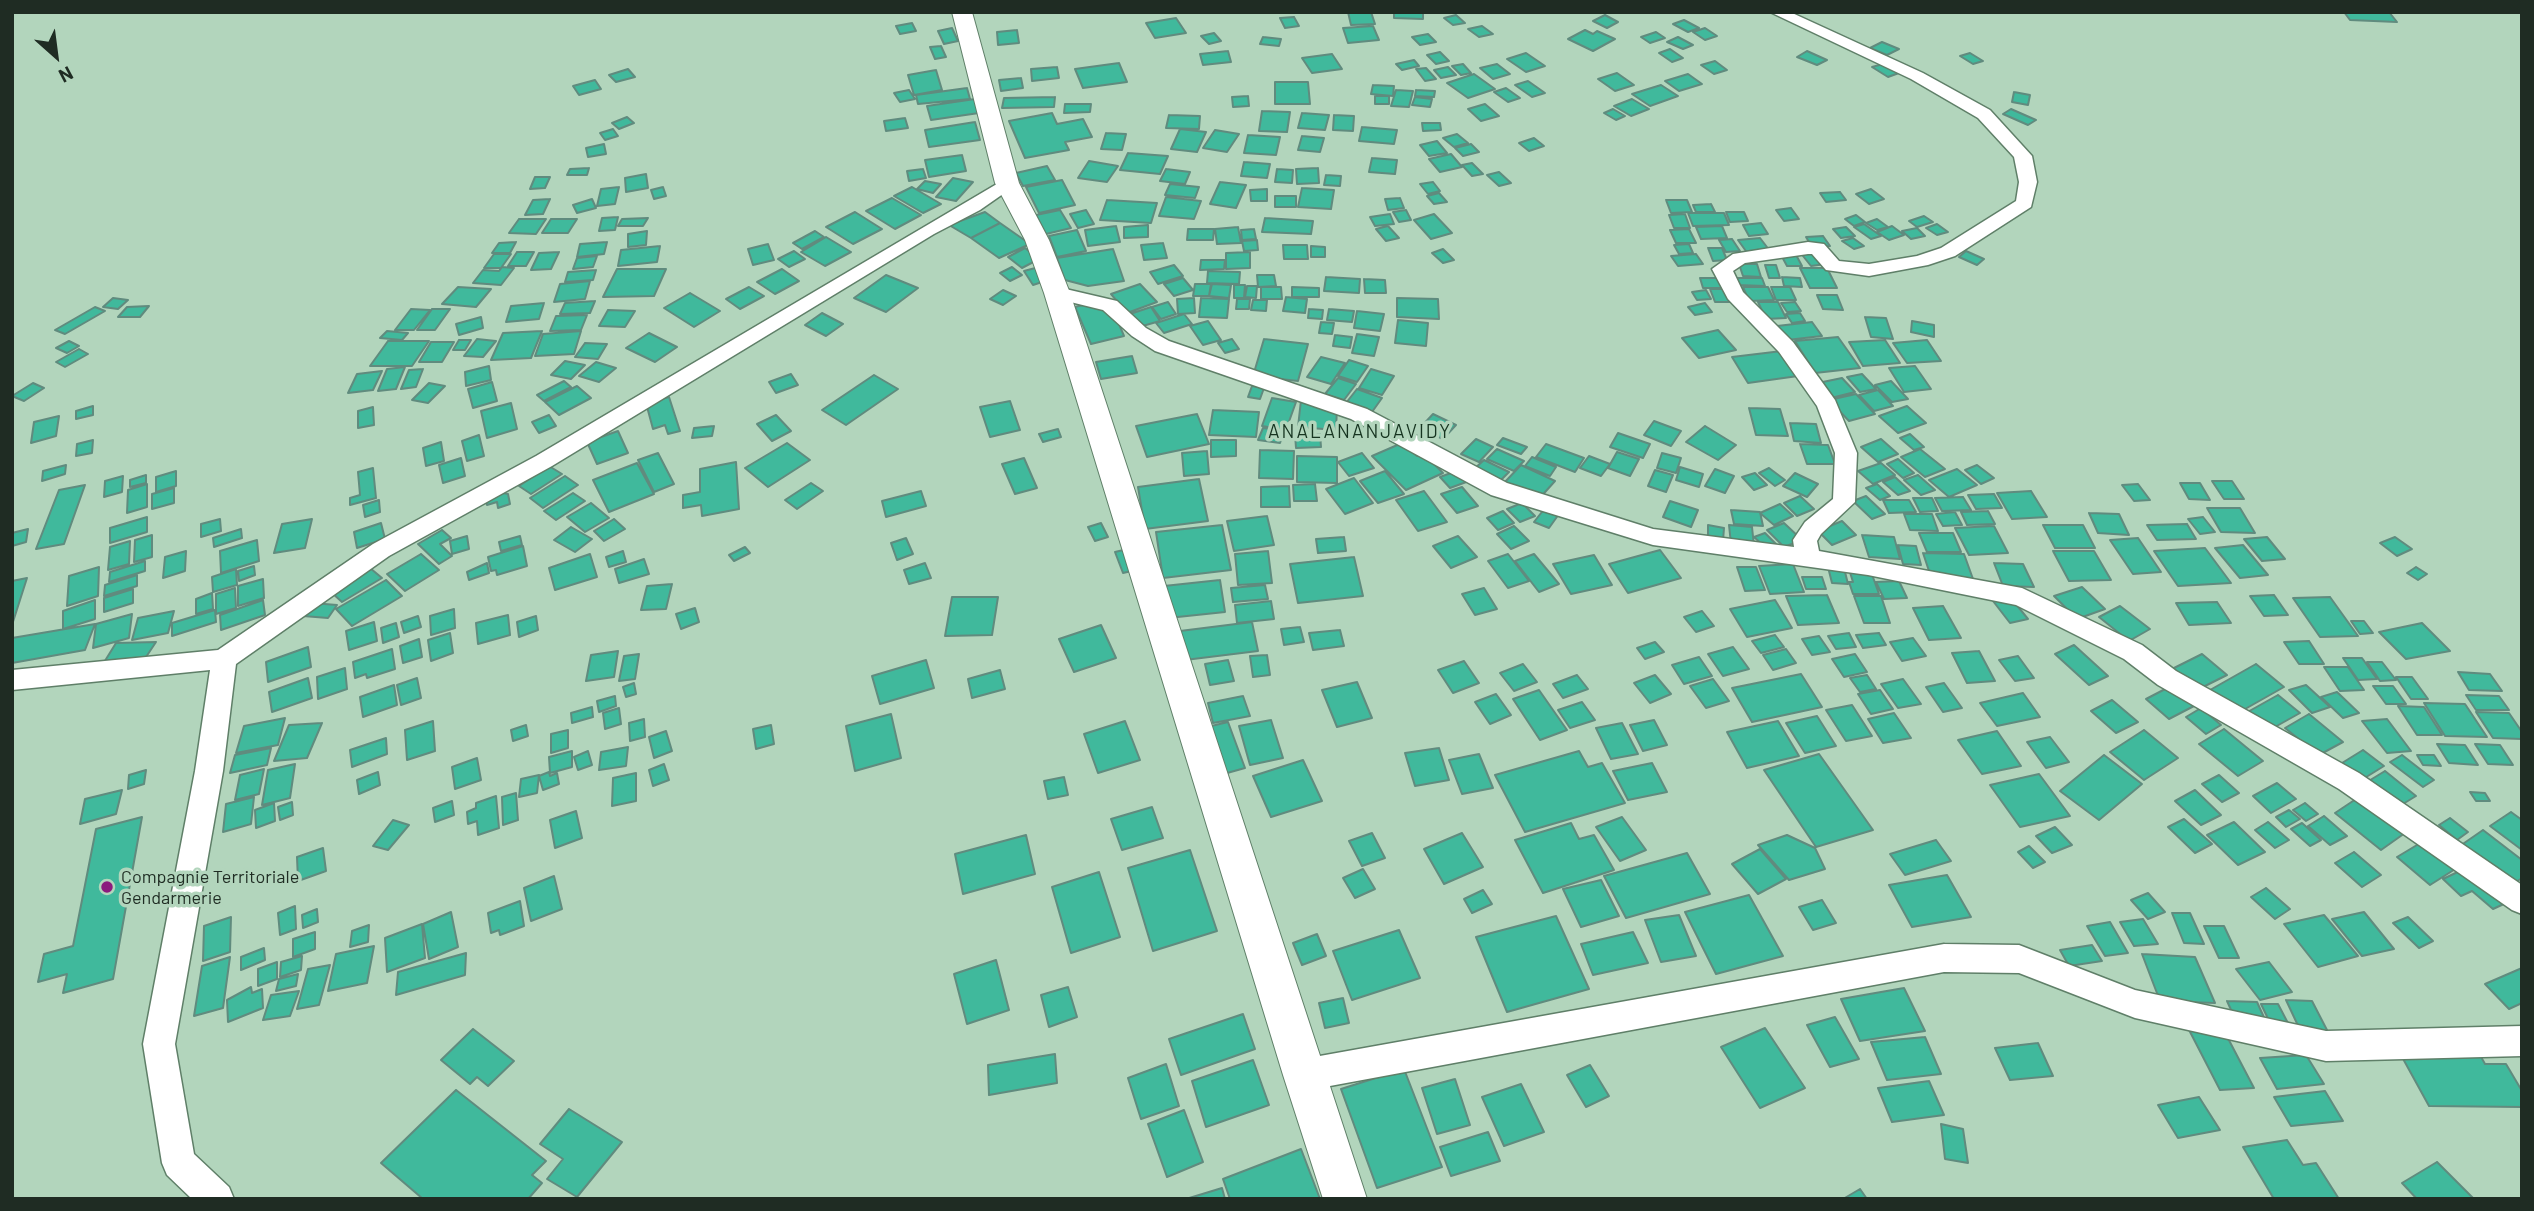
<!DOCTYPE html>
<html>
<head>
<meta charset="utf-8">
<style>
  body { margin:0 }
  #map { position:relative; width:2534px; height:1211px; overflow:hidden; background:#b2d5bc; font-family:Barlow,sans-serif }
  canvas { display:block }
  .frame { position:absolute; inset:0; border:14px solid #1f2c23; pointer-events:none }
  .north { position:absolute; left:21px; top:21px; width:70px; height:70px; -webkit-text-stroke:5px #b2d5bc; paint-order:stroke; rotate:152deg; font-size:19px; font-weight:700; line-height:28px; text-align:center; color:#1f2c23 }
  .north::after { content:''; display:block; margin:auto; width:24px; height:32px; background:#1f2c23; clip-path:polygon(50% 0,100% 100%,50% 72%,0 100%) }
</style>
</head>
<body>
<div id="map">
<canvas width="2534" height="1211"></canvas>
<div class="frame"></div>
<div class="north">N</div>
</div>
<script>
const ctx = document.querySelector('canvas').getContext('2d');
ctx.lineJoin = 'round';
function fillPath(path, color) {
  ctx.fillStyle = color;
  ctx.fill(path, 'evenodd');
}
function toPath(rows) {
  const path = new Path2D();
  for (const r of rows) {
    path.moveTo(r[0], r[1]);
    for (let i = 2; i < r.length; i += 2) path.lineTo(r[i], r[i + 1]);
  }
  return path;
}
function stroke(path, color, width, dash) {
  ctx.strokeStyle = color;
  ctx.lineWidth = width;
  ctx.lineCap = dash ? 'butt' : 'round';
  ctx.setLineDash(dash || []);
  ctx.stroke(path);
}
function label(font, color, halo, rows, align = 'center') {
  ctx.font = font + ' Barlow,sans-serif';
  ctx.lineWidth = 7;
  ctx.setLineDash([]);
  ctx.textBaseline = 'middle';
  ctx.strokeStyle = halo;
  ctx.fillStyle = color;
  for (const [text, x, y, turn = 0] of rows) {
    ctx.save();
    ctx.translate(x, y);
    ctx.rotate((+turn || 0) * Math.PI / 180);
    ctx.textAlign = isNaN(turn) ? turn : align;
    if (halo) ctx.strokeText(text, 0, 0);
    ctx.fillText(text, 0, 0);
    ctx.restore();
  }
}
const building = toPath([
  [1348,12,1371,12,1375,24,1351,25,1348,12],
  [1394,12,1423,12,1423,19,1394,18,1394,12],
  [2344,12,2389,12,2397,22,2350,20,2344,12],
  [1456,15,1465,23,1453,25,1444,18,1456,15],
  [1605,15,1618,22,1607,28,1593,21,1605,15],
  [1294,17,1299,26,1285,28,1280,18,1294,17],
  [1176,18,1186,33,1155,38,1146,23,1176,18],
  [1684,20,1699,28,1688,32,1673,24,1684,20],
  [912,23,916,31,900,34,896,26,912,23],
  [1373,26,1379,40,1348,43,1343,28,1373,26],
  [1482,26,1493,34,1479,37,1468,29,1482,26],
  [952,28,958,41,944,44,938,31,952,28],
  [1705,28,1717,36,1705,40,1693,32,1705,28],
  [1017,30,1019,43,998,45,997,32,1017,30],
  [1585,30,1593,34,1597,31,1615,39,1593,51,1568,39,1585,30],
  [1656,32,1665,38,1650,43,1641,37,1656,32],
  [1214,33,1221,41,1209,44,1201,36,1214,33],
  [1428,34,1436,42,1420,45,1412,37,1428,34],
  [1263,37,1281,39,1279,46,1260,44,1263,37],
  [1678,37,1693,45,1683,49,1667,42,1678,37],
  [1882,42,1899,49,1887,55,1870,48,1882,42],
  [941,46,946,57,935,59,930,47,941,46],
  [1670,49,1683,58,1672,62,1659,53,1670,49],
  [1228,51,1231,62,1203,65,1200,54,1228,51],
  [1807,51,1827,60,1817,65,1797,57,1807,51],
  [1440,52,1449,61,1436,64,1427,55,1440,52],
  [1526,53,1545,66,1526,72,1507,59,1526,53],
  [1970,53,1983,61,1973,64,1960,56,1970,53],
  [1332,54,1342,69,1312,73,1302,58,1332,54],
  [1414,60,1419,66,1402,70,1396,64,1414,60],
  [1715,61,1727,70,1714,74,1701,65,1715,61],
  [1119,63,1127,82,1083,88,1075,69,1119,63],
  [1463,64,1471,73,1461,75,1452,66,1463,64],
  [1497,64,1510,74,1493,79,1480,68,1497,64],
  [1883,64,1899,73,1888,77,1872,67,1883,64],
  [1057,67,1059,78,1032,81,1031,69,1057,67],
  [1448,67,1456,75,1441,78,1434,70,1448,67],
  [1426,68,1436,79,1425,81,1416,69,1426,68],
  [628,69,635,77,616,82,609,75,628,69],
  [936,70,942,90,914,95,908,75,936,70],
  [1617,73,1634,85,1615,91,1598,79,1617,73],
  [1474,74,1495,89,1468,98,1447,83,1474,74],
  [1688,74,1702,84,1679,91,1665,81,1688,74],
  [1021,78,1023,88,1001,91,999,80,1021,78],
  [595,80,601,89,579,95,573,86,595,80],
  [1528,81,1545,93,1532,97,1515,85,1528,81],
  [1275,82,1308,82,1310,104,1275,104,1275,82],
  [1373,85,1394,86,1393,96,1371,94,1373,85],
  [1661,85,1678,96,1650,106,1632,94,1661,85],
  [967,88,970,99,918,104,916,95,967,88],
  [1506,88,1520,98,1508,102,1494,92,1506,88],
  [909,90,915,99,900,102,894,93,909,90],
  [1396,90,1413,91,1409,107,1391,106,1396,90],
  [1416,90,1435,91,1434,97,1415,96,1416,90],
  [2014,92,2030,95,2028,105,2012,102,2014,92],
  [1248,96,1249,106,1233,107,1232,97,1248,96],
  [1375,96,1389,96,1389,104,1375,104,1375,96],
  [1055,97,1054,107,1002,108,1004,98,1055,97],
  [1415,97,1432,99,1430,107,1412,105,1415,97],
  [975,99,979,113,931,120,927,106,975,99],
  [1632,99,1649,109,1631,116,1614,106,1632,99],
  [1065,104,1091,104,1090,112,1064,113,1065,104],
  [1485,104,1499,116,1481,121,1468,109,1485,104],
  [1613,109,1625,116,1616,120,1604,113,1613,109],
  [2011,109,2036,120,2028,125,2003,114,2011,109],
  [1262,111,1290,112,1287,132,1259,131,1262,111],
  [1052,113,1057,124,1083,119,1092,137,1065,142,1069,150,1025,158,1009,121,1052,113],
  [1302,113,1329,115,1325,130,1298,128,1302,113],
  [1169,115,1200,116,1199,129,1166,128,1169,115],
  [1334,115,1354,116,1353,131,1333,130,1334,115],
  [627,117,634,123,619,129,612,123,627,117],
  [905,118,908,128,886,131,884,121,905,118],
  [975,122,980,140,929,147,925,130,975,122],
  [1422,123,1440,123,1441,130,1423,131,1422,123],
  [1362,127,1397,130,1394,144,1359,141,1362,127],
  [613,129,618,136,605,140,600,133,613,129],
  [1180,129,1206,132,1197,152,1171,149,1180,129],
  [1215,130,1239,134,1227,152,1203,148,1215,130],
  [1106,133,1126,134,1122,150,1101,149,1106,133],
  [1457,134,1468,143,1454,147,1443,138,1457,134],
  [1248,135,1280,137,1276,155,1244,153,1248,135],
  [1302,136,1324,138,1320,152,1298,150,1302,136],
  [1534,138,1544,146,1529,151,1519,143,1534,138],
  [1437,141,1447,153,1429,156,1420,145,1437,141],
  [604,144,606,154,588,157,586,148,604,144],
  [1471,144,1479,152,1463,156,1455,148,1471,144],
  [1128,153,1168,156,1160,174,1120,170,1128,153],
  [1451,154,1462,167,1440,172,1429,159,1451,154],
  [962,155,966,171,929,177,925,160,962,155],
  [1372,158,1397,160,1395,174,1369,172,1372,158],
  [1089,161,1118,166,1107,182,1078,178,1089,161],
  [1244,162,1270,164,1267,178,1241,176,1244,162],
  [1472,163,1483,174,1472,176,1462,165,1472,163],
  [1047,166,1055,180,1023,186,1016,173,1047,166],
  [589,168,587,175,567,175,570,169,589,168],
  [1318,168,1319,183,1297,184,1296,169,1318,168],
  [923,169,926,178,909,181,907,171,923,169],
  [1166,169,1190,172,1185,184,1160,181,1166,169],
  [1277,169,1293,170,1292,183,1275,182,1277,169],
  [1499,172,1511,183,1499,186,1487,175,1499,172],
  [646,174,648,188,626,192,625,178,646,174],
  [1326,175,1341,176,1340,186,1324,185,1326,175],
  [535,177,550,177,545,188,530,189,535,177],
  [953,178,973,182,956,201,936,197,953,178],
  [1062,180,1075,205,1039,213,1026,187,1062,180],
  [925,181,941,184,933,193,917,189,925,181],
  [1220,182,1246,185,1236,208,1210,204,1220,182],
  [1433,182,1440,191,1428,194,1420,184,1433,182],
  [1170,184,1199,187,1195,198,1165,195,1170,184],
  [619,187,615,204,597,206,601,189,619,187],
  [663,187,666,196,654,199,651,190,663,187],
  [912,187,941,204,923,213,894,196,912,187],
  [1302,188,1334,190,1331,209,1298,207,1302,188],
  [1267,189,1267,201,1251,201,1250,190,1267,189],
  [1871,189,1884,199,1869,204,1856,194,1871,189],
  [1840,192,1846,200,1826,202,1820,193,1840,192],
  [1439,193,1447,202,1434,204,1427,196,1439,193],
  [1275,196,1296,196,1296,207,1275,207,1275,196],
  [1166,197,1201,201,1194,219,1159,216,1166,197],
  [892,198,921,215,895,229,866,211,892,198],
  [1400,198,1404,208,1388,210,1385,199,1400,198],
  [550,199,543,214,525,215,533,200,550,199],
  [592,199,596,208,577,213,573,205,592,199],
  [1107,200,1157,203,1151,223,1100,220,1107,200],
  [1666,200,1687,200,1692,212,1671,213,1666,200],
  [1711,204,1715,212,1696,212,1693,205,1711,204],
  [1791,208,1799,219,1784,221,1776,210,1791,208],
  [1060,210,1071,228,1046,234,1036,215,1060,210],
  [1086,210,1094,224,1078,228,1070,214,1086,210],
  [1406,210,1411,220,1399,222,1393,212,1406,210],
  [855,212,882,229,853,244,826,227,855,212],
  [985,212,1000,223,971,238,949,225,985,212],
  [1726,212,1744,212,1748,221,1730,222,1726,212],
  [1688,213,1724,213,1729,225,1693,226,1688,213],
  [1390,214,1394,224,1375,226,1370,217,1390,214],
  [1434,214,1452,233,1431,239,1414,220,1434,214],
  [1685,214,1690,228,1674,228,1669,215,1685,214],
  [1856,215,1865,222,1854,226,1845,219,1856,215],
  [1924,216,1933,222,1917,227,1909,221,1924,216],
  [618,217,615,230,599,231,602,218,618,217],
  [648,218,643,226,618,226,622,219,648,218],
  [1265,218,1313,221,1311,234,1262,232,1265,218],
  [519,219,546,219,536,234,509,233,519,219],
  [551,219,577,219,568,233,542,233,551,219],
  [1877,219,1888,227,1877,230,1866,223,1877,219],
  [1000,223,1030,244,999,258,971,238,1000,223],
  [1761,223,1768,234,1749,236,1743,225,1761,223],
  [1864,224,1881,236,1871,239,1854,227,1864,224],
  [1937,224,1948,232,1937,235,1926,228,1937,224],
  [1148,225,1148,237,1124,238,1124,227,1148,225],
  [1116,226,1120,242,1088,246,1085,230,1116,226],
  [1388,226,1399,238,1386,241,1376,229,1388,226],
  [1722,226,1727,238,1701,239,1696,227,1722,226],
  [1892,226,1904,235,1889,240,1877,232,1892,226],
  [1238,227,1241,243,1217,244,1215,229,1238,227],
  [1846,227,1855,236,1841,238,1833,229,1846,227],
  [1917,228,1925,236,1911,239,1902,231,1917,228],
  [1188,229,1214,229,1213,240,1187,240,1188,229],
  [1254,229,1256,239,1242,240,1241,230,1254,229],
  [1689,229,1696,243,1676,243,1670,230,1689,229],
  [1077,230,1086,251,1057,257,1049,236,1077,230],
  [647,231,646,245,628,247,628,234,647,231],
  [815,231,824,237,802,249,793,243,815,231],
  [1823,236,1830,246,1812,247,1806,237,1823,236],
  [826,237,851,252,825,266,801,252,826,237],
  [1760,238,1770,251,1748,254,1738,240,1760,238],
  [1853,238,1864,246,1854,249,1842,241,1853,238],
  [1732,239,1740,251,1726,252,1719,240,1732,239],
  [1257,240,1258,250,1244,251,1242,241,1257,240],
  [516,242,510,253,492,253,499,243,516,242],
  [607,242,604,254,577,257,580,244,607,242],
  [1163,243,1167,258,1144,260,1141,245,1163,243],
  [768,244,774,260,753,265,748,249,768,244],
  [1689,244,1693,253,1679,254,1674,245,1689,244],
  [1283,245,1307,245,1308,259,1284,259,1283,245],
  [660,246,657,262,618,266,621,250,660,246],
  [1311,246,1325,247,1325,257,1311,257,1311,246],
  [1025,248,1039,259,1022,268,1008,257,1025,248],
  [1708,248,1722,248,1727,260,1713,261,1708,248],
  [1113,249,1124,281,1088,286,1065,280,1057,258,1113,249],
  [1443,249,1454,260,1443,263,1432,253,1443,249],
  [1815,249,1826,264,1811,266,1799,251,1815,249],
  [794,251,805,259,789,267,778,259,794,251],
  [1966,251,1984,259,1977,265,1959,257,1966,251],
  [517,252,534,252,526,266,508,266,517,252],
  [559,252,551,269,531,270,539,253,559,252],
  [1250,252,1250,268,1226,269,1226,253,1250,252],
  [1780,253,1795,253,1802,266,1787,266,1780,253],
  [494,254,511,254,501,268,484,268,494,254],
  [1696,254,1703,264,1678,266,1671,256,1696,254],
  [597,256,593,267,573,269,577,258,597,256],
  [1201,260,1225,260,1224,269,1200,270,1201,260],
  [1739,264,1757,264,1761,277,1743,276,1739,264],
  [1174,265,1183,276,1158,284,1150,272,1174,265],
  [1765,265,1776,265,1780,278,1769,278,1765,265],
  [502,267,514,268,501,285,473,283,483,270,499,271,502,267],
  [1012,267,1022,275,1010,281,1000,273,1012,267],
  [1039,267,1048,280,1033,285,1024,271,1039,267],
  [1800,268,1827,268,1837,288,1810,288,1800,268],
  [617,269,666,269,654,296,603,297,617,269],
  [782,269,799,281,775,294,757,282,782,269],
  [596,270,593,280,565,282,568,272,596,270],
  [1208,271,1240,272,1239,284,1207,283,1208,271],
  [886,275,918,288,886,312,854,298,886,275],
  [1257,275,1274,275,1276,286,1258,287,1257,275],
  [1326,277,1360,279,1359,293,1324,291,1326,277],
  [1782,277,1800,278,1802,287,1784,286,1782,277],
  [1183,278,1193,290,1174,296,1164,284,1183,278],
  [1700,278,1719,278,1722,288,1703,288,1700,278],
  [1735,278,1762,278,1765,286,1737,285,1735,278],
  [1364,279,1385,280,1386,293,1365,293,1364,279],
  [590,281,585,299,554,302,560,284,590,281],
  [1140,284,1157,302,1127,313,1111,294,1140,284],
  [1195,284,1211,284,1209,296,1193,296,1195,284],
  [1212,284,1231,285,1229,298,1209,296,1212,284],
  [1234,285,1245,285,1244,298,1234,298,1234,285],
  [1247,286,1257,286,1256,298,1245,297,1247,286],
  [458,287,491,289,476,307,442,304,458,287],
  [749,287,764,296,740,309,726,299,749,287],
  [1261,287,1281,287,1282,299,1261,299,1261,287],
  [1292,287,1319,288,1319,297,1292,297,1292,287],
  [1743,287,1768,287,1774,300,1749,301,1743,287],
  [1771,287,1790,287,1796,300,1776,300,1771,287],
  [1710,289,1726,289,1731,302,1715,302,1710,289],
  [1003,290,1016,296,1003,305,990,299,1003,290],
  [1706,290,1711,299,1697,300,1692,292,1706,290],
  [690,293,720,311,694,327,664,308,690,293],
  [1817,295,1837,295,1843,310,1823,309,1817,295],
  [1286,297,1307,299,1305,313,1283,311,1286,297],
  [113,298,128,300,118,309,103,307,113,298],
  [1194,298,1195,313,1178,314,1177,299,1194,298],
  [1201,298,1229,299,1227,318,1199,317,1201,298],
  [1397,298,1438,299,1439,319,1397,317,1397,298],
  [1237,299,1250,299,1249,309,1236,309,1237,299],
  [1253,300,1267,300,1266,311,1251,310,1253,300],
  [595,301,590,313,560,314,565,303,595,301],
  [1095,302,1113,310,1124,336,1091,344,1075,307,1095,302],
  [1168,302,1176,314,1161,319,1152,307,1168,302],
  [1758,302,1778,302,1786,318,1766,319,1758,302],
  [1795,302,1801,311,1787,312,1781,303,1795,302],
  [544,303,539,319,506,322,511,306,544,303],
  [1705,303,1712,312,1695,315,1688,307,1705,303],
  [149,306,140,317,118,317,127,307,149,306],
  [95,307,105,311,65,334,55,330,95,307],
  [1151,307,1160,321,1139,327,1130,314,1151,307],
  [411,309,430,310,414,330,395,330,411,309],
  [432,309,450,309,435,330,417,330,432,309],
  [1309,309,1323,310,1322,319,1308,318,1309,309],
  [1329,309,1354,311,1352,322,1327,320,1329,309],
  [608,310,635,311,625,327,599,326,608,310],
  [1357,311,1384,314,1380,331,1354,328,1357,311],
  [822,313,843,324,826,336,805,325,822,313],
  [1800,313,1805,321,1792,323,1786,314,1800,313],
  [1184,314,1192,324,1164,333,1156,323,1184,314],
  [587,315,581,330,550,331,556,316,587,315],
  [481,317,483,328,459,335,456,324,481,317],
  [1865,317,1886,318,1893,339,1871,337,1865,317],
  [1398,320,1428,323,1426,346,1395,343,1398,320],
  [1208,321,1221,340,1203,345,1190,326,1208,321],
  [1912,321,1934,325,1934,337,1911,332,1912,321],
  [1321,322,1334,323,1332,334,1319,333,1321,322],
  [1812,322,1822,336,1787,340,1777,326,1812,322],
  [1718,330,1736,350,1699,358,1682,338,1718,330],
  [387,331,408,333,402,340,380,338,387,331],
  [542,331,531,358,491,360,503,333,542,331],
  [581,331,574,354,535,356,543,334,581,331],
  [649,333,677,347,655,362,626,348,649,333],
  [1357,334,1379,337,1374,356,1352,353,1357,334],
  [1335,335,1352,337,1350,348,1333,346,1335,335],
  [1838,337,1860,368,1815,373,1795,341,1838,337],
  [477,339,496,341,483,357,464,356,477,339],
  [1232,339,1239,349,1225,353,1218,343,1232,339],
  [1264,339,1308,344,1298,381,1253,376,1264,339],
  [459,340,471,340,465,350,453,350,459,340],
  [1885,340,1900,363,1863,366,1849,342,1885,340],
  [1927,340,1941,361,1907,363,1893,343,1927,340],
  [69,341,79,346,67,353,56,348,69,341],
  [388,341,429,341,412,366,370,366,388,341],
  [431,342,454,342,442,362,419,362,431,342],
  [585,343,607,344,598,359,575,357,585,343],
  [79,349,88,354,65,367,56,362,79,349],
  [1782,351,1798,376,1748,383,1732,357,1782,351],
  [1132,356,1137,373,1101,379,1096,362,1132,356],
  [1321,357,1345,363,1331,384,1307,377,1321,357],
  [1349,360,1368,366,1357,382,1338,376,1349,360],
  [565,361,585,365,571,379,551,375,565,361],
  [596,362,616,368,599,382,579,376,596,362],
  [489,366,491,380,466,386,465,372,489,366],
  [1915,366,1931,389,1904,392,1889,368,1915,366],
  [405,367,396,389,378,391,387,369,405,367],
  [423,369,416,387,401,389,409,370,423,369],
  [1371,369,1394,376,1382,395,1359,388,1371,369],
  [382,371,373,390,348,393,357,374,382,371],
  [791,374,798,385,776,393,769,382,791,374],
  [1862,374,1876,389,1860,392,1847,377,1862,374],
  [874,375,898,389,846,425,822,410,874,375],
  [1338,378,1356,384,1344,400,1325,394,1338,378],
  [1842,378,1855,392,1831,398,1818,383,1842,378],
  [564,381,571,387,544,401,537,395,564,381],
  [1891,381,1908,399,1892,402,1875,385,1891,381],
  [492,382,497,401,473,408,468,389,492,382],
  [33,383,44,388,24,401,12,396,33,383],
  [429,383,445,386,428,403,412,400,429,383],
  [577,386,591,398,559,415,545,402,577,386],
  [1252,386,1264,388,1260,399,1248,397,1252,386],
  [1357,389,1382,398,1372,412,1346,403,1357,389],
  [1878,390,1893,406,1874,411,1859,395,1878,390],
  [1856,394,1875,414,1849,421,1829,400,1856,394],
  [669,397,680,431,668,434,665,425,653,429,646,403,669,397],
  [1272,398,1296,402,1286,430,1262,426,1272,398],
  [1301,400,1337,408,1336,430,1298,427,1301,400],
  [1010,401,1020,430,990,437,980,407,1010,401],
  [511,403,517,429,487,438,481,411,511,403],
  [93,406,93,415,76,419,76,411,93,406],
  [1907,406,1926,423,1898,433,1879,416,1907,406],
  [373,407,374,425,358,428,358,411,373,407],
  [1749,408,1780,409,1788,436,1756,435,1749,408],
  [1213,410,1259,412,1256,437,1209,435,1213,410],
  [1197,414,1209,444,1147,457,1136,426,1197,414],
  [1433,414,1456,425,1443,439,1420,428,1433,414],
  [549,415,556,426,539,433,532,422,549,415],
  [776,415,791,431,772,441,757,424,776,415],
  [59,416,56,436,31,443,34,422,59,416],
  [1654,421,1681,431,1671,446,1644,435,1654,421],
  [1790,423,1816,424,1821,443,1794,441,1790,423],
  [714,426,712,436,692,438,694,428,714,426],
  [1705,426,1736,445,1718,460,1686,442,1705,426],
  [1263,428,1284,431,1280,443,1258,440,1263,428],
  [1058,429,1061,437,1043,442,1039,434,1058,429],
  [618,431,628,453,597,464,587,442,618,431],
  [1618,433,1650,444,1643,458,1610,447,1618,433],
  [1295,434,1320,434,1321,447,1296,448,1295,434],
  [1910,434,1924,447,1914,450,1900,438,1910,434],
  [479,435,484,456,467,461,462,441,479,435],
  [1503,438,1527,447,1521,454,1497,445,1503,438],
  [1476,439,1493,447,1479,462,1461,454,1476,439],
  [1881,439,1898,454,1878,462,1861,447,1881,439],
  [93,440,92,453,76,456,77,444,93,440],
  [1211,440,1236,440,1236,456,1211,457,1211,440],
  [441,442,444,461,426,466,423,448,441,442],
  [787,443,810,460,768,487,745,468,787,443],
  [1402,443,1417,456,1426,456,1443,473,1406,490,1372,456,1402,443],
  [1546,444,1584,458,1575,472,1536,457,1546,444],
  [1800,444,1828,445,1835,464,1807,464,1800,444],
  [1497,449,1524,461,1514,471,1487,459,1497,449],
  [1920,449,1945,469,1925,477,1901,457,1920,449],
  [1260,450,1294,451,1293,479,1259,478,1260,450],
  [1207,451,1209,474,1184,476,1182,453,1207,451],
  [1617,452,1639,459,1630,476,1608,468,1617,452],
  [658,453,674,484,654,492,638,460,658,453],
  [1362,453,1374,468,1349,476,1338,462,1362,453],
  [1662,453,1681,458,1676,473,1657,468,1662,453],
  [1297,456,1337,457,1337,483,1297,482,1297,456],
  [1589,456,1610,464,1601,476,1580,468,1589,456],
  [1532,457,1556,467,1550,476,1525,466,1532,457],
  [461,458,465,476,443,483,439,465,461,458],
  [1024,458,1037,488,1015,494,1002,464,1024,458],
  [1898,459,1914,473,1903,478,1887,464,1898,459],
  [1484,460,1509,472,1498,483,1473,470,1484,460],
  [736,462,739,509,702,516,701,505,683,508,683,495,700,492,700,469,736,462],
  [637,463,654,494,609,512,593,480,637,463],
  [1881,463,1895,475,1873,484,1858,471,1881,463],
  [66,465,65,474,42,481,43,471,66,465],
  [1521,465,1555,481,1538,500,1504,483,1521,465],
  [1977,465,1994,478,1981,484,1965,470,1977,465],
  [549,466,562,474,531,494,519,486,549,466],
  [1680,467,1703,474,1699,487,1676,480,1680,467],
  [373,468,376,498,350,505,350,498,360,495,358,472,373,468],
  [1769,468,1785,480,1775,486,1759,473,1769,468],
  [1715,469,1734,476,1725,493,1705,486,1715,469],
  [1957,469,1977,485,1949,497,1929,480,1957,469],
  [1459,470,1469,481,1450,488,1440,477,1459,470],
  [1655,470,1673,475,1666,492,1648,486,1655,470],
  [176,471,176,486,156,492,156,477,176,471],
  [1385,471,1404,494,1378,503,1360,481,1385,471],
  [1755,473,1767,485,1754,490,1742,477,1755,473],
  [1795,473,1818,484,1807,497,1783,486,1795,473],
  [146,475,146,483,130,487,130,480,146,475],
  [1918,475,1935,490,1921,495,1904,480,1918,475],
  [123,476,122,492,104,497,105,481,123,476],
  [565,476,578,485,543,508,530,498,565,476],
  [1895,477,1910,491,1898,495,1883,482,1895,477],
  [1354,478,1373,503,1345,514,1326,489,1354,478],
  [1199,479,1208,521,1145,529,1138,487,1199,479],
  [2212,481,2232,481,2244,499,2224,499,2212,481],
  [811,483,823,491,797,509,785,500,811,483],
  [2180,483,2200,483,2210,500,2189,499,2180,483],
  [147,484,147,507,127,513,128,490,147,484],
  [1315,484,1317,501,1294,501,1293,485,1315,484],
  [1877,484,1890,496,1880,500,1866,488,1877,484],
  [2138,484,2150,500,2134,501,2122,485,2138,484],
  [85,485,64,544,36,549,59,490,85,485],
  [1289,486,1290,507,1261,507,1261,487,1289,486],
  [1462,487,1478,506,1457,513,1441,494,1462,487],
  [174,488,174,503,152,509,152,494,174,488],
  [921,491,926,506,886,517,882,501,921,491],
  [1424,491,1447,522,1418,531,1396,500,1424,491],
  [2031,491,2047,517,2012,519,1997,493,2031,491],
  [503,493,508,494,510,504,498,508,497,502,487,505,486,500,503,493],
  [573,493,585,501,556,520,544,511,573,493],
  [1994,494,2002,508,1976,509,1968,495,1994,494],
  [1800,496,1814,509,1797,516,1784,503,1800,496],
  [1866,496,1885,514,1872,519,1853,501,1866,496],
  [1963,497,1971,510,1942,511,1935,498,1963,497],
  [1913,498,1932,498,1938,511,1920,512,1913,498],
  [379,500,380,512,365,517,363,505,379,500],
  [1883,500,1909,500,1916,512,1889,513,1883,500],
  [1670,501,1698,510,1691,527,1663,517,1670,501],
  [591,503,609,518,585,532,567,517,591,503],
  [1522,503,1535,516,1520,522,1507,509,1522,503],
  [1780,504,1793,516,1774,525,1760,513,1780,504],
  [1545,508,1559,514,1549,528,1534,522,1545,508],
  [2207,508,2240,508,2255,533,2221,532,2207,508],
  [1731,510,1760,512,1763,526,1734,524,1731,510],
  [1503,511,1514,523,1498,530,1487,518,1503,511],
  [1988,511,1995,524,1967,525,1961,512,1988,511],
  [1955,512,1962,525,1943,526,1936,514,1955,512],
  [2089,513,2119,514,2129,535,2098,533,2089,513],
  [1904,514,1932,514,1938,531,1910,530,1904,514],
  [1267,516,1274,545,1234,551,1227,521,1267,516],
  [147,517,147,532,110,543,110,528,147,517],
  [2203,517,2215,532,2200,534,2188,519,2203,517],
  [220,519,221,531,201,537,201,524,220,519],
  [312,519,305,548,274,553,282,524,312,519],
  [614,519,625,529,604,541,594,531,614,519],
  [1842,521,1856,535,1832,545,1818,531,1842,521],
  [381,523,385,539,357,548,354,532,381,523],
  [1101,523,1108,537,1095,541,1088,527,1101,523],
  [1784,523,1802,540,1784,547,1767,530,1784,523],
  [2187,524,2196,539,2157,540,2147,525,2187,524],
  [1222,525,1231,570,1163,578,1156,532,1222,525],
  [1708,525,1724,528,1723,541,1708,538,1708,525],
  [1729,525,1752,527,1754,546,1731,544,1729,525],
  [2043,525,2083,525,2095,548,2055,548,2043,525],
  [1514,526,1529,541,1511,549,1497,534,1514,526],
  [1994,526,2008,553,1969,555,1955,528,1994,526],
  [571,527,592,539,575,552,554,540,571,527],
  [28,529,26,542,12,546,12,533,28,529],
  [241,529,242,538,214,547,213,538,241,529],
  [442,530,451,538,440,544,452,556,439,564,418,544,442,530],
  [1765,533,1776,544,1766,548,1754,537,1765,533],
  [1919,533,1953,533,1961,552,1927,552,1919,533],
  [152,535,152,557,134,562,135,540,152,535],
  [1862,535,1894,537,1900,559,1869,557,1862,535],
  [467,536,469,549,452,554,450,541,467,536],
  [520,536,522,545,501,551,499,542,520,536],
  [1458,536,1477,557,1451,568,1433,546,1458,536],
  [1344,537,1346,551,1318,553,1316,539,1344,537],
  [2267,537,2285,559,2262,561,2244,539,2267,537],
  [2395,537,2412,549,2397,556,2380,543,2395,537],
  [906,538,913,554,897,560,891,543,906,538],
  [2138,538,2161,572,2133,574,2110,540,2138,538],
  [257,540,259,561,221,573,220,551,257,540],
  [130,541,129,564,108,570,110,547,130,541],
  [1898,545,1916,546,1921,565,1903,564,1898,545],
  [2243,545,2268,575,2240,578,2215,548,2243,545],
  [523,546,527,566,497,575,496,570,491,571,488,557,523,546],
  [745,547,750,553,734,561,729,555,745,547],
  [1132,548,1140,569,1123,573,1115,552,1132,548],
  [2205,548,2231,583,2178,586,2154,551,2205,548],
  [1660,550,1681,578,1628,593,1609,564,1660,550],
  [186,551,185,571,163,578,165,557,186,551],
  [623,551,626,562,609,567,606,557,623,551],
  [1268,551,1272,583,1238,585,1235,554,1268,551],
  [2053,551,2094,551,2111,580,2069,581,2053,551],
  [1923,553,1964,554,1973,579,1931,577,1923,553],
  [421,554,439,570,405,591,387,574,421,554],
  [590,554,597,577,555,590,549,568,590,554],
  [1508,554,1529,581,1508,588,1488,561,1508,554],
  [1534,554,1559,584,1539,592,1515,561,1534,554],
  [1594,555,1612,585,1571,594,1553,564,1594,555],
  [1354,557,1363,596,1298,603,1290,564,1354,557],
  [644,559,649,574,619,583,615,569,644,559],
  [145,561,145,571,109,582,110,572,145,561],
  [487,563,489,573,469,580,467,572,487,563],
  [925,563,931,578,909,584,904,570,925,563],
  [1994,563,2023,564,2034,587,2003,586,1994,563],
  [1793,564,1804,592,1770,594,1759,566,1793,564],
  [254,566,255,575,239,581,238,571,254,566],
  [1848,566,1869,566,1879,594,1853,594,1849,582,1853,582,1848,566],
  [99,567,98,596,67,606,69,576,99,567],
  [1737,567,1756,567,1765,590,1745,591,1737,567],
  [1828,567,1844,568,1848,584,1832,583,1828,567],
  [2416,567,2427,574,2418,580,2407,573,2416,567],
  [370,568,382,578,342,602,331,592,370,568],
  [236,569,237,585,213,592,212,577,236,569],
  [137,575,137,586,104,596,105,585,137,575],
  [1802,577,1822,577,1826,589,1806,589,1802,577],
  [27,578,12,625,12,581,27,578],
  [263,579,264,598,238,606,238,586,263,579],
  [386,580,402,596,352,626,336,609,386,580],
  [1220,580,1225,612,1168,618,1164,586,1220,580],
  [1899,581,1907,598,1884,599,1876,582,1899,581],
  [672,584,666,609,641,610,647,586,672,584],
  [1265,585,1268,599,1233,602,1231,588,1265,585],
  [2082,587,2105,609,2077,619,2054,596,2082,587],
  [235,588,236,608,216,614,216,594,235,588],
  [1484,588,1497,609,1475,615,1462,594,1484,588],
  [133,589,133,603,104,612,104,598,133,589],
  [212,593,213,609,196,614,196,599,212,593],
  [1827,595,1839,623,1798,625,1786,596,1827,595],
  [2274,595,2288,615,2264,616,2250,596,2274,595],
  [1854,596,1881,596,1890,623,1864,623,1854,596],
  [952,597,998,597,992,635,945,636,952,597],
  [2330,597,2358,636,2320,637,2293,598,2330,597],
  [2011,598,2028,619,2010,623,1993,601,2011,598],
  [95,600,95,619,63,629,63,611,95,600],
  [263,600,265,615,221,630,220,615,263,600],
  [1775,600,1792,628,1747,637,1730,609,1775,600],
  [1271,601,1274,619,1237,623,1235,605,1271,601],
  [2217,602,2231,623,2189,625,2176,603,2217,602],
  [312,603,337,605,328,618,303,616,312,603],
  [1943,606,1961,638,1929,640,1913,608,1943,606],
  [2120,606,2150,629,2129,641,2099,617,2120,606],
  [695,608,699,622,681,629,676,614,695,608],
  [454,609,455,628,431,635,430,616,454,609],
  [215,610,216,622,172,636,172,623,215,610],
  [174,611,168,633,132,640,138,618,174,611],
  [1702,611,1714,626,1696,632,1684,617,1702,611],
  [132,614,129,638,93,648,96,624,132,614],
  [508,615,510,635,478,644,476,623,508,615],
  [418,616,421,627,404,633,401,622,418,616],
  [536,616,538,630,519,637,517,622,536,616],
  [2351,621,2364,621,2373,633,2360,634,2351,621],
  [374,622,377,641,349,650,346,631,374,622],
  [1252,622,1258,651,1185,660,1180,631,1252,622],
  [396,623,399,637,383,643,381,628,396,623],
  [2422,623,2450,651,2406,659,2379,632,2422,623],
  [95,624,85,650,12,663,12,638,95,624],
  [1101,625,1116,658,1074,672,1059,639,1101,625],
  [1300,627,1304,642,1284,645,1281,629,1300,627],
  [1340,630,1344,646,1313,650,1309,633,1340,630],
  [450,633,453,653,431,661,428,640,450,633],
  [1849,633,1856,647,1836,649,1828,636,1849,633],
  [1879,633,1886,645,1863,648,1856,635,1879,633],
  [1775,635,1784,647,1761,653,1752,641,1775,635],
  [1819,636,1830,652,1812,655,1802,639,1819,636],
  [1913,638,1926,656,1902,661,1890,642,1913,638],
  [419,639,422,657,403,663,400,646,419,639],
  [2309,641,2324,664,2299,664,2284,642,2309,641],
  [156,642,142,663,103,664,116,643,156,642],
  [1655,642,1664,652,1645,659,1637,648,1655,642],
  [2074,645,2108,676,2089,685,2055,654,2074,645],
  [308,647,311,667,268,682,266,662,308,647],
  [1733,647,1749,669,1723,676,1708,654,1733,647],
  [392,649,395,669,367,678,366,674,355,678,353,662,392,649],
  [1786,649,1796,663,1773,670,1763,655,1786,649],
  [618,651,614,677,586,681,591,655,618,651],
  [1979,651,1995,681,1967,683,1952,653,1979,651],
  [639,654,635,679,619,681,624,656,639,654],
  [1855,654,1867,672,1844,677,1832,659,1855,654],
  [2202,654,2227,675,2197,690,2172,669,2202,654],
  [1267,655,1270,675,1253,677,1250,656,1267,655],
  [2018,656,2034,678,2015,681,1999,660,2018,656],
  [1699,657,1712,676,1684,684,1672,665,1699,657],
  [2343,658,2362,658,2377,679,2358,680,2343,658],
  [926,660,934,688,880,704,872,676,926,660],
  [1228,660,1234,681,1210,685,1205,664,1228,660],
  [1464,661,1479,683,1453,693,1438,670,1464,661],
  [2367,662,2382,662,2396,680,2380,681,2367,662],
  [1523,664,1537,682,1514,691,1500,673,1523,664],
  [2256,664,2284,687,2238,713,2210,690,2256,664],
  [2324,667,2348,667,2364,690,2340,691,2324,667],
  [345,668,347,689,318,699,317,677,345,668],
  [1000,670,1005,689,972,698,968,679,1000,670],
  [2458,672,2490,674,2502,691,2469,690,2458,672],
  [1801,674,1822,707,1752,722,1732,688,1801,674],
  [1577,675,1588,689,1563,698,1553,684,1577,675],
  [1655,675,1671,694,1650,703,1634,683,1655,675],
  [1867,675,1876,689,1860,692,1850,678,1867,675],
  [2396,677,2412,677,2428,699,2411,699,2396,677],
  [308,678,312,698,272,712,269,692,308,678],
  [417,678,421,698,401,705,397,685,417,678],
  [1713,679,1729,701,1706,708,1690,686,1713,679],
  [1903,679,1921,704,1898,708,1881,684,1903,679],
  [1357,682,1372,718,1337,727,1322,690,1357,682],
  [634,683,636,694,626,697,623,687,634,683],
  [1944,683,1962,708,1943,712,1926,687,1944,683],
  [394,685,397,705,363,717,360,697,394,685],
  [2306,685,2330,707,2312,713,2289,690,2306,685],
  [2171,686,2194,706,2169,719,2146,699,2171,686],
  [2373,686,2393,686,2406,704,2386,704,2373,686],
  [1539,690,1567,730,1540,740,1513,699,1539,690],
  [1880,690,1893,709,1871,714,1858,694,1880,690],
  [2337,692,2359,713,2343,718,2321,697,2337,692],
  [2023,693,2040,717,1997,726,1980,703,2023,693],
  [1496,694,1511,715,1490,724,1475,702,1496,694],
  [2278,695,2300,713,2266,732,2244,714,2278,695],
  [2466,695,2499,696,2509,710,2476,710,2466,695],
  [615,696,616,706,599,712,597,701,615,696],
  [1243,696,1250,716,1213,723,1208,703,1243,696],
  [2112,700,2138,722,2116,733,2091,711,2112,700],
  [1582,702,1595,720,1570,728,1558,710,1582,702],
  [2424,703,2465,704,2487,737,2445,736,2424,703],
  [1852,705,1872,736,1846,741,1826,710,1852,705],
  [2398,706,2424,707,2442,735,2417,735,2398,706],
  [592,707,593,717,572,723,571,713,592,707],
  [619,708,621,724,605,729,603,713,619,708],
  [2201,708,2221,725,2206,734,2186,717,2201,708],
  [2476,712,2509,713,2522,732,2522,739,2493,738,2476,712],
  [1894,713,1911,738,1883,743,1868,719,1894,713],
  [891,714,901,758,855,771,846,726,891,714],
  [2309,714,2343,742,2319,755,2285,728,2309,714],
  [1817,716,1836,746,1805,753,1786,723,1817,716],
  [285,718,278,745,236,753,244,726,285,718],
  [644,719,645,737,630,741,629,723,644,719],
  [2387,719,2411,751,2387,753,2362,721,2387,719],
  [1271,720,1283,758,1250,765,1239,726,1271,720],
  [1654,720,1667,745,1643,751,1630,725,1654,720],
  [433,721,435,751,407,760,405,730,433,721],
  [1125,721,1140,760,1098,773,1084,734,1125,721],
  [1778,721,1799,756,1747,768,1727,732,1778,721],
  [1228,722,1245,768,1220,775,1203,728,1228,722],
  [322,723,307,758,274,761,289,725,322,723],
  [1622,723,1638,754,1611,759,1596,728,1622,723],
  [526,725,528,736,513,741,511,730,526,725],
  [771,725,774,744,756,749,753,729,771,725],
  [2224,729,2263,761,2238,776,2199,744,2224,729],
  [568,730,568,748,551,753,551,734,568,730],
  [2144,730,2178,758,2144,780,2110,752,2144,730],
  [666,731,672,751,654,758,649,737,666,731],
  [1997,731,2021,766,1982,774,1958,740,1997,731],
  [2050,737,2069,762,2046,768,2027,742,2050,737],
  [386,738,387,754,352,767,350,750,386,738],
  [2437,744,2465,745,2478,765,2449,763,2437,744],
  [2475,744,2500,745,2513,765,2488,764,2475,744],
  [628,747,626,766,599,770,601,752,628,747],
  [271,748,267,765,230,773,235,755,271,748],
  [1439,748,1449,780,1415,786,1405,753,1439,748],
  [2363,750,2384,766,2363,779,2342,763,2363,750],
  [572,751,572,767,550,773,549,757,572,751],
  [588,751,592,765,578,770,574,757,588,751],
  [1579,751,1588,767,1602,763,1625,803,1525,832,1495,775,1579,751],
  [1479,754,1493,788,1462,794,1449,760,1479,754],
  [1819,754,1873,830,1816,847,1764,770,1819,754],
  [2104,755,2142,784,2099,820,2060,791,2104,755],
  [2402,755,2434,780,2423,787,2390,762,2402,755],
  [2417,755,2434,755,2441,766,2423,765,2417,755],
  [477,758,481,780,455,789,452,767,477,758],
  [1303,760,1322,801,1271,817,1253,776,1303,760],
  [1652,763,1667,792,1628,800,1613,771,1652,763],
  [295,764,290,798,262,805,268,770,295,764],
  [664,764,669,780,653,786,649,770,664,764],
  [264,769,259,794,235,800,240,775,264,769],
  [146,770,144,784,128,789,129,775,146,770],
  [2385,771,2416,796,2398,807,2367,782,2385,771],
  [378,772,380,785,359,794,357,780,378,772],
  [549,772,550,776,557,773,559,784,543,790,539,776,549,772],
  [636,773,636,801,612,806,613,778,636,773],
  [2039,774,2070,816,2020,827,1990,785,2039,774],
  [539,775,537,793,519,797,521,779,539,775],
  [2219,775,2239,793,2222,802,2202,784,2219,775],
  [1064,777,1068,795,1048,799,1044,781,1064,777],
  [2277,783,2296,799,2271,813,2253,796,2277,783],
  [122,790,116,814,80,824,85,799,122,790],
  [2195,790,2221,815,2201,825,2175,801,2195,790],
  [2470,792,2485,793,2490,801,2476,801,2470,792],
  [516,793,518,820,503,825,502,797,516,793],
  [496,796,499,828,478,835,477,821,468,824,467,812,476,808,476,803,496,796],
  [254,797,251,824,223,832,226,804,254,797],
  [2359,797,2405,833,2381,850,2335,813,2359,797],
  [452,801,454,815,435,822,433,808,452,801],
  [292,802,293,815,280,820,278,807,292,802],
  [274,803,275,821,256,828,255,810,274,803],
  [2305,803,2318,814,2306,821,2293,810,2305,803],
  [1152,807,1163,838,1122,850,1111,819,1152,807],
  [2289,810,2300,819,2286,827,2276,817,2289,810],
  [576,811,582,838,555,848,550,820,576,811],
  [2511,812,2522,820,2522,850,2490,826,2511,812],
  [2324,816,2347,836,2330,845,2308,826,2324,816],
  [142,817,113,979,63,993,67,974,38,982,44,954,73,946,96,829,142,817],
  [1622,817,1646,850,1620,861,1596,827,1622,817],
  [2450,818,2468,832,2457,840,2439,825,2450,818],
  [2184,819,2212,844,2195,853,2168,827,2184,819],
  [393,820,409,825,388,850,373,846,393,820],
  [2234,822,2265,852,2238,865,2207,835,2234,822],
  [2268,822,2289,840,2275,848,2255,830,2268,822],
  [1571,823,1579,839,1594,835,1614,870,1543,893,1515,840,1571,823],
  [2302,823,2321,840,2310,846,2291,829,2302,823],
  [2055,827,2072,845,2052,853,2036,836,2055,827],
  [2483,830,2522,860,2522,878,2507,888,2457,848,2483,830],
  [1372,833,1385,858,1362,866,1349,841,1372,833],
  [1462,833,1483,867,1444,884,1424,849,1462,833],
  [1026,835,1035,874,963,894,955,854,1026,835],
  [1787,835,1815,848,1825,869,1789,880,1758,845,1787,835],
  [2427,839,2460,866,2430,885,2397,857,2427,839],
  [1936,840,1951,861,1905,875,1890,854,1936,840],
  [2029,846,2045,862,2033,868,2018,852,2029,846],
  [323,848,326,871,298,881,297,857,323,848],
  [1760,849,1786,879,1758,894,1732,864,1760,849],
  [1190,850,1217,931,1153,951,1128,868,1190,850],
  [2354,852,2381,875,2362,887,2335,863,2354,852],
  [1687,853,1710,894,1626,918,1604,876,1687,853],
  [2466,868,2506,903,2493,909,2472,891,2461,896,2443,879,2466,868],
  [1363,869,1375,889,1355,898,1343,878,1363,869],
  [1099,872,1120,937,1071,953,1052,887,1099,872],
  [1947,875,1971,917,1912,927,1889,885,1947,875],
  [554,876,562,909,531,921,524,888,554,876],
  [1601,880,1619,916,1581,927,1563,889,1601,880],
  [2266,888,2290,909,2275,919,2251,897,2266,888],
  [1483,890,1492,904,1472,913,1464,899,1483,890],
  [2148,893,2165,912,2148,919,2131,900,2148,893],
  [1749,895,1783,956,1716,974,1685,912,1749,895],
  [1822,900,1836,923,1813,930,1799,907,1822,900],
  [520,901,524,926,500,935,499,930,491,933,488,913,520,901],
  [295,906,296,929,280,935,278,913,295,906],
  [317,909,318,922,303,928,302,915,317,909],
  [451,912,458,947,429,959,423,924,451,912],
  [2364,912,2394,949,2362,956,2332,919,2364,912],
  [2172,913,2190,913,2204,944,2184,943,2172,913],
  [1679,915,1696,956,1661,962,1645,920,1679,915],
  [2324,915,2358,956,2318,967,2284,924,2324,915],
  [1556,916,1589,989,1507,1012,1476,937,1556,916],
  [231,917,230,952,203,961,204,926,231,917],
  [2408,917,2433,941,2419,948,2393,923,2408,917],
  [2143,919,2158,944,2134,946,2120,922,2143,919],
  [2110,922,2128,953,2105,956,2087,926,2110,922],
  [422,924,425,958,387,972,385,938,422,924],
  [369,925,368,942,350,947,352,931,369,925],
  [2204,926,2224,926,2239,958,2219,958,2204,926],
  [1399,930,1420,978,1352,1000,1333,951,1399,930],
  [315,932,315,949,293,957,293,939,315,932],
  [1633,932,1648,963,1593,975,1581,944,1633,932],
  [1317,934,1326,956,1302,965,1293,943,1317,934],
  [2092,945,2102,961,2069,966,2060,950,2092,945],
  [374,946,367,983,328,991,336,954,374,946],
  [264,948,265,960,241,970,241,957,264,948],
  [466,953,465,975,396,995,398,972,466,953],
  [2142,954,2195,957,2215,1003,2160,1001,2142,954],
  [302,956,301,970,280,977,281,962,302,956],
  [230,957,223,1008,194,1016,202,966,230,957],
  [996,960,1009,1010,967,1024,954,974,996,960],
  [277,962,277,979,258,986,258,969,277,962],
  [2269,962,2292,992,2260,1000,2236,969,2269,962],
  [330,965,319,1005,297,1009,308,969,330,965],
  [2522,968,2522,1003,2509,1009,2485,984,2522,968],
  [298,974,296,986,276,991,279,979,298,974],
  [251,987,252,993,262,989,263,1008,228,1022,227,1000,251,987],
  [1068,987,1077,1017,1049,1027,1041,995,1068,987],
  [1904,988,1925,1031,1860,1041,1841,999,1904,988],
  [299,991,290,1016,263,1020,271,995,299,991],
  [1343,998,1349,1023,1325,1028,1319,1003,1343,998],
  [2286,1000,2312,1001,2328,1032,2301,1032,2286,1000],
  [2227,1001,2257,1002,2267,1024,2237,1023,2227,1001],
  [2261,1004,2278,1004,2290,1027,2272,1027,2261,1004],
  [1243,1014,1255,1049,1181,1075,1169,1039,1243,1014],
  [1835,1017,1859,1059,1830,1067,1807,1025,1835,1017],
  [2221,1025,2254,1088,2220,1090,2187,1026,2221,1025],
  [1765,1028,1805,1088,1760,1108,1721,1047,1765,1028],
  [473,1029,514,1061,488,1086,477,1077,470,1084,441,1060,473,1029],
  [1925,1037,1941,1074,1887,1080,1871,1042,1925,1037],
  [2038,1043,2053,1076,2010,1080,1995,1048,2038,1043],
  [2396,1046,2475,1046,2485,1064,2506,1064,2522,1091,2522,1107,2429,1106,2396,1046],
  [1055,1054,1057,1083,989,1095,988,1065,1055,1054],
  [2306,1055,2324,1084,2277,1089,2260,1058,2306,1055],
  [1253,1060,1269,1105,1206,1127,1192,1081,1253,1060],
  [1166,1064,1179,1106,1141,1119,1128,1078,1166,1064],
  [1590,1065,1609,1096,1586,1107,1567,1075,1590,1065],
  [1404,1069,1442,1167,1377,1188,1341,1089,1404,1069],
  [1455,1079,1470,1125,1437,1134,1422,1088,1455,1079],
  [1929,1081,1944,1115,1892,1122,1878,1088,1929,1081],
  [1521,1084,1544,1132,1504,1146,1482,1097,1521,1084],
  [456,1090,546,1161,532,1175,542,1183,528,1199,423,1199,381,1163,456,1090],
  [2325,1091,2343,1121,2291,1126,2274,1097,2325,1091],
  [2199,1097,2220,1130,2178,1138,2158,1105,2199,1097],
  [569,1109,622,1142,577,1197,547,1179,563,1159,540,1144,569,1109],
  [1184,1110,1203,1162,1167,1177,1148,1124,1184,1110],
  [1941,1124,1963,1129,1968,1163,1945,1159,1941,1124],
  [1488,1132,1500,1161,1451,1176,1440,1147,1488,1132],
  [2287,1140,2303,1165,2316,1163,2339,1199,2274,1199,2243,1147,2287,1140],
  [1301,1149,1320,1199,1230,1199,1223,1179,1301,1149],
  [2437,1162,2474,1199,2417,1199,2402,1183,2437,1162],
  [1222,1188,1225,1199,1186,1199,1222,1188],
  [1860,1189,1867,1199,1843,1199,1860,1189]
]);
fillPath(building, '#40b99c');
stroke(building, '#608b7e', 2);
const minor = toPath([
  [1770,12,1790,12,1923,73,1990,110,2032,156,2037,182,2031,207,1955,256,1928,265,1869,276,1826,270,1812,254,1808,254,1745,263,1733,271,1743,292,1793,342,1835,400,1857,453,1855,502,1821,534,1817,541,1819,551,2022,588,2142,645,2176,671,2359,773,2522,885,2522,914,2512,910,2339,789,2158,685,2124,659,2016,605,1868,575,1653,545,1491,495,1351,419,1155,351,1132,336,1103,310,1050,297,1047,293,1057,287,1117,301,1146,328,1169,341,1367,409,1507,483,1653,529,1794,547,1793,540,1805,522,1833,499,1835,453,1817,406,1779,352,1728,299,1712,269,1733,254,1808,242,1824,244,1839,261,1869,264,1917,256,1941,248,2016,201,2019,182,2014,157,1978,118,1911,79,1770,12],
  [1007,178,1013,179,1016,183,1013,187,980,210,934,234,552,466,389,556,236,664,223,771,175,1044,194,1154,229,1187,234,1199,192,1199,167,1175,162,1163,143,1044,195,771,210,670,12,690,12,670,218,650,373,544,536,456,1007,178],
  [1944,944,2019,945,2135,990,2326,1031,2522,1026,2522,1056,2326,1061,2135,1018,2019,973,1944,972,1303,1091,1292,1086,1287,1075,1292,1064,1303,1059,1944,944]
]);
const tertiary = toPath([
  [952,12,972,12,1019,183,1049,240,1070,293,1367,1199,1323,1199,1283,1075,1044,293,1025,240,995,183,952,12]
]);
stroke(minor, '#5f7f68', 3);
stroke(tertiary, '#5f7f68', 2);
fillPath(minor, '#fff');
fillPath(tertiary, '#fff');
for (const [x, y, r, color] of [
  [107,887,7,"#8b1b7e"]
]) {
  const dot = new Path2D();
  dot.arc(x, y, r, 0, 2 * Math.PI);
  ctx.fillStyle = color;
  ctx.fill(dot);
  stroke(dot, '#b2d5bc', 2.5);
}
label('18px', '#1f2c23', '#b2d5bc', [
  ["Compagnie Territoriale",121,877],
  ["Gendarmerie",121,898]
], 'left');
ctx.letterSpacing = '2px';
label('19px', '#163420', '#b2d5bc', [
  ["ANALANANJAVIDY",1360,432]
]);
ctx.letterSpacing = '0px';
</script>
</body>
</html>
